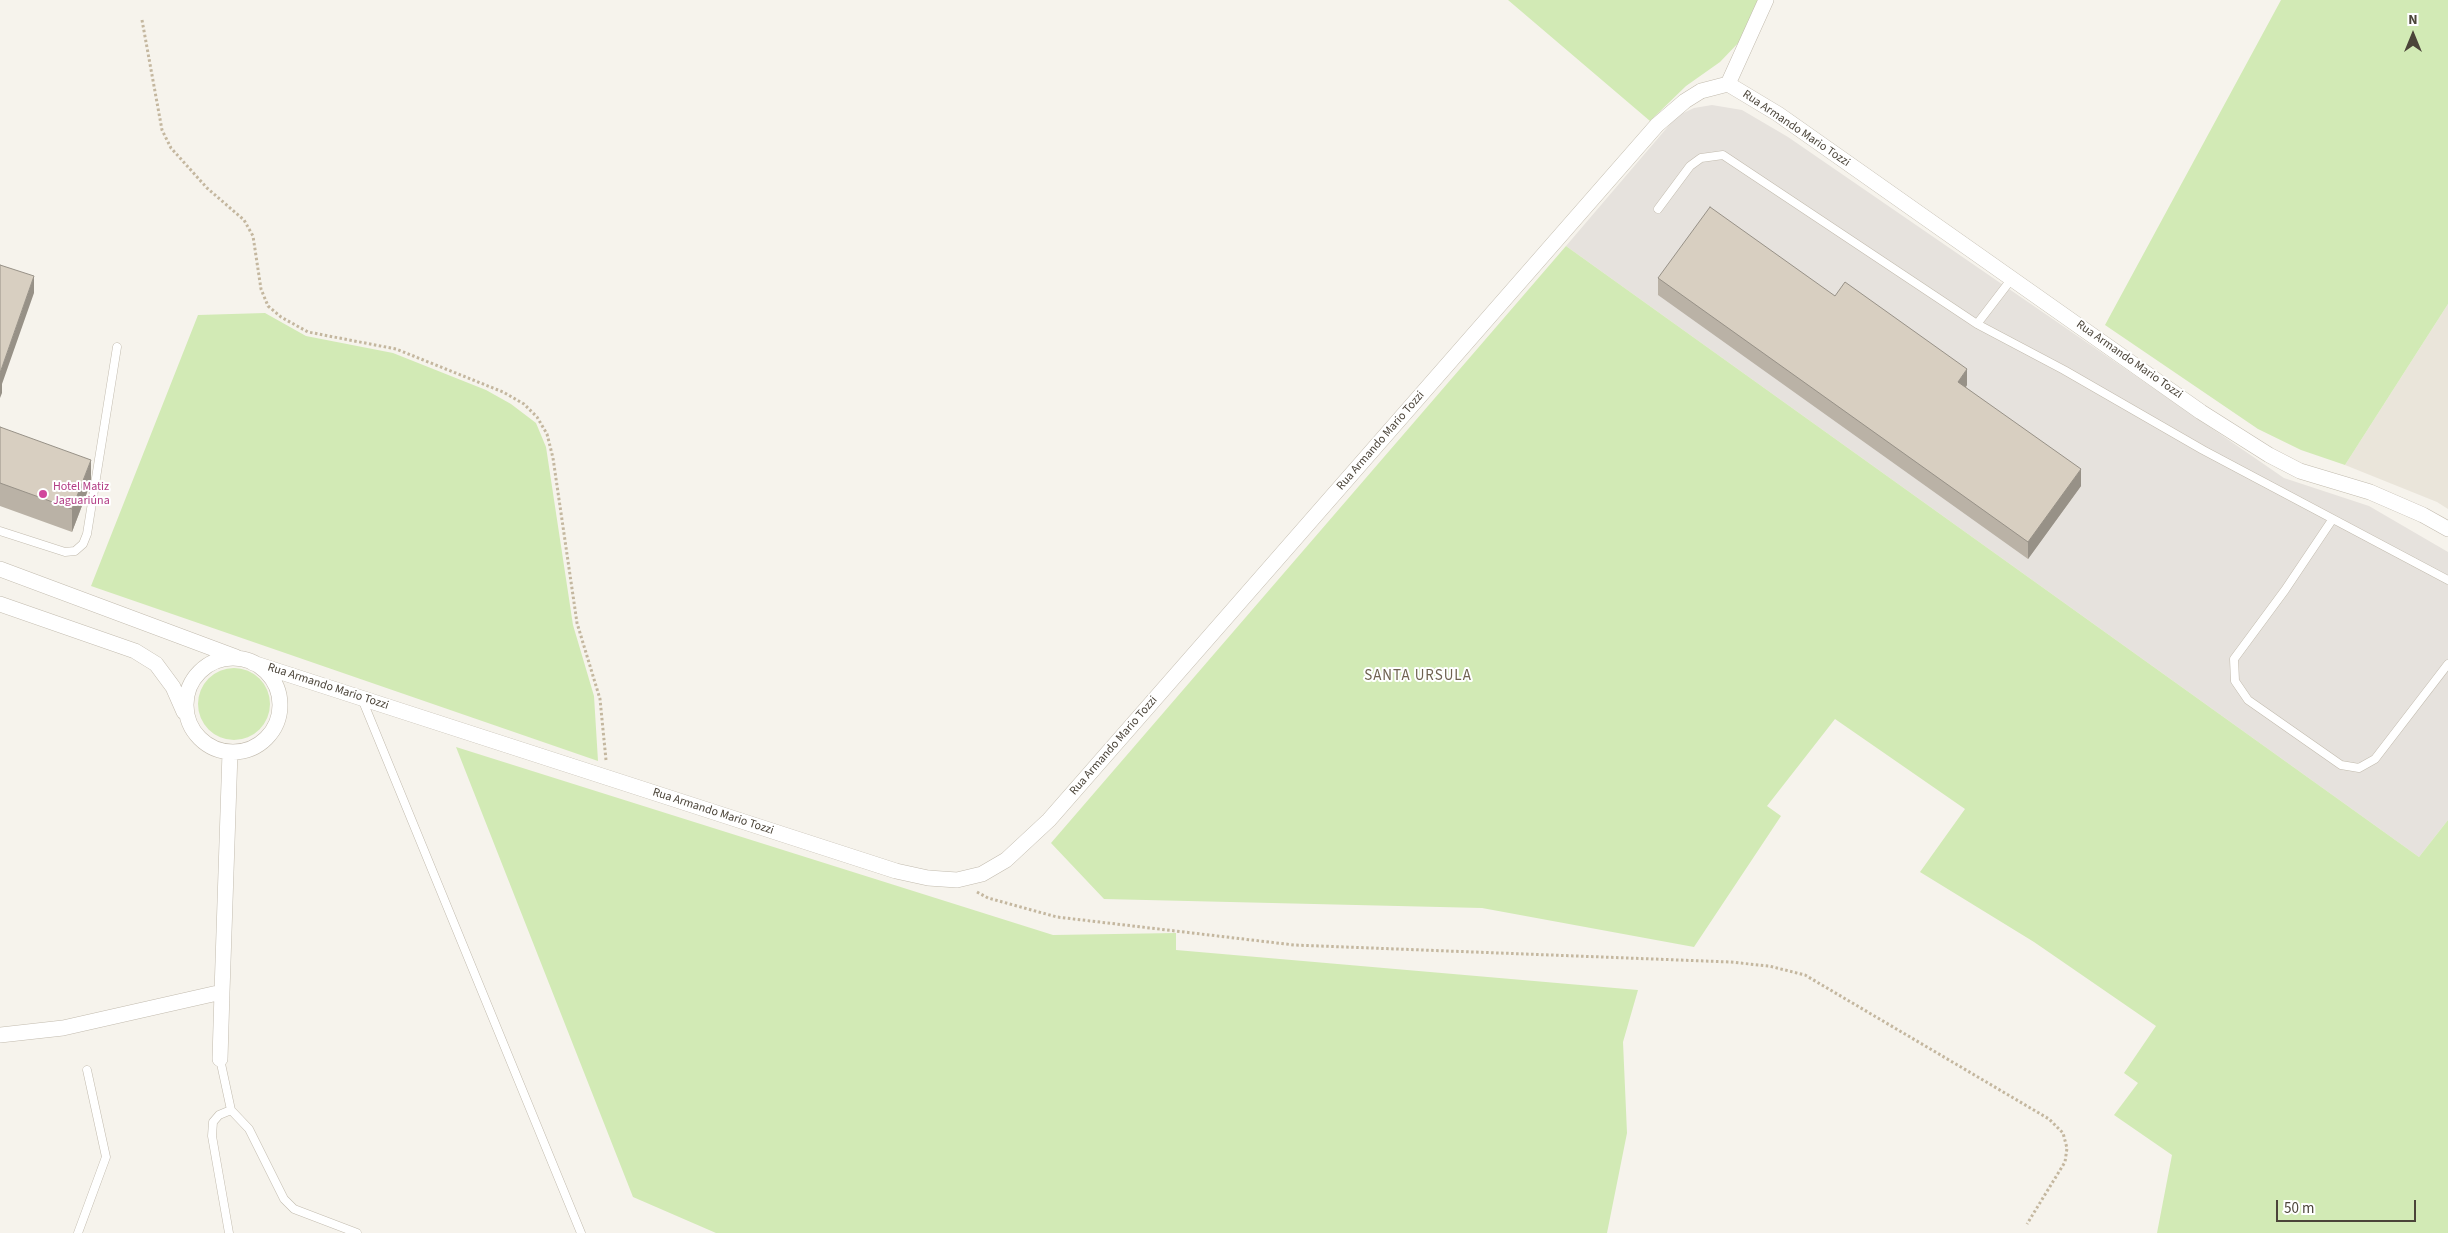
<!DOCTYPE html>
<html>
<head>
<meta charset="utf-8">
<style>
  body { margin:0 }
  #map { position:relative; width:2448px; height:1233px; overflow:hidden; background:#f6f3ec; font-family:"Source Sans 3",sans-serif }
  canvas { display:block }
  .north { position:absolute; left:2388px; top:10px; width:50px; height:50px; -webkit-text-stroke:4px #fff; paint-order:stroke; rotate:0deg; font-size:14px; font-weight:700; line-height:20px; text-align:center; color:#4b4439 }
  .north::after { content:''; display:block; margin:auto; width:18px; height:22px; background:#4b4439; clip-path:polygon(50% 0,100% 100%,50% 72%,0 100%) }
  .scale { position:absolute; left:2276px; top:1200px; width:140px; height:22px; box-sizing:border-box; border:2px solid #4b4439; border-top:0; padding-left:6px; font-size:15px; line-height:18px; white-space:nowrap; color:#4b4439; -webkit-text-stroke:4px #fff; paint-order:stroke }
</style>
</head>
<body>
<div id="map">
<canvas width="2448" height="1233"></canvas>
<div class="north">N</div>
<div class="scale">50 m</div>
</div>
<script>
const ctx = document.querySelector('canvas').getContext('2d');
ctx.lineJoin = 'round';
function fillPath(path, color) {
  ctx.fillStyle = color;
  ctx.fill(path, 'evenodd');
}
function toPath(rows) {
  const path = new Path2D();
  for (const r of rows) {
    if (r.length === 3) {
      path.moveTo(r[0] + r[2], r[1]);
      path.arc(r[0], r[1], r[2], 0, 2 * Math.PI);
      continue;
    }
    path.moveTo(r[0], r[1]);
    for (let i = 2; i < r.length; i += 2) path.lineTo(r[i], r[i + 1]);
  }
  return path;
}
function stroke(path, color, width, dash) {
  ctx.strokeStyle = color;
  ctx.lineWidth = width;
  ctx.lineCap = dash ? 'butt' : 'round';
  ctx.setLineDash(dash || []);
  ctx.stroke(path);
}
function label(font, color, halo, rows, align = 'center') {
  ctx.font = font + ' "Source Sans 3",sans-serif';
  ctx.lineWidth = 4;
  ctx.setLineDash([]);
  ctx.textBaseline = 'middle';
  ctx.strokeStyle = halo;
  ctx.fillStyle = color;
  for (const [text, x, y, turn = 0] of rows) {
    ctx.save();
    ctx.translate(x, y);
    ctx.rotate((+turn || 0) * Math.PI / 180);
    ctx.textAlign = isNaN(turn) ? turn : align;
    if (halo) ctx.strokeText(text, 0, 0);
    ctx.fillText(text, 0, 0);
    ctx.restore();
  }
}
fillPath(toPath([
  [2448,304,2448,509,2437,502,2345,465]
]), '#eae5da');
fillPath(toPath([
  [1712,105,1742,110,1788,137,2284,478,2369,506,2448,552,2448,820,2419,857,1566,246,1677,116,1694,108]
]), '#e6e2dd');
fillPath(toPath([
  [1508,0,1759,0,1742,39,1720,62,1686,86,1650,121],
  [2281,0,2448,0,2448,304,2345,465,2301,450,2258,429,2105,325],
  [1566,246,2419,857,2448,820,2448,1233,2157,1233,2172,1155,2114,1115,2138,1083,2124,1073,2156,1026,2034,942,1920,872,1965,809,1835,719,1767,806,1781,816,1694,947,1482,908,1104,899,1051,843],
  [265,313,306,336,393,353,486,390,511,404,536,423,546,447,573,625,594,696,598,761,91,586,198,315],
  [234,704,36],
  [456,747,1053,935,1176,933,1176,950,1638,990,1623,1042,1627,1133,1607,1233,716,1233,633,1197]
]), '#d2eab5');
const lane = toPath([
  [1658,209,1690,166,1701,158,1723,155,1977,324,2013,277],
  [1977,324,2064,370,2203,450,2448,580],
  [2332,520,2285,590,2234,659,2235,681,2248,700,2341,765,2359,768,2375,759,2448,664],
  [0,531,65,552,75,551,83,544,87,534,117,347],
  [362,699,581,1233],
  [220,1059,231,1110,249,1129,284,1199,294,1209,357,1233],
  [78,1233,106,1157,87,1070],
  [229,1233,212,1136,213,1122,219,1115,231,1110]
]);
const street = toPath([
  [1728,84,1766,0],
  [0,569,236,657],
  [0,604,135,651,156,664,173,687,184,712],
  [233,705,47],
  [253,663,896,871,928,878,957,880,982,874,1006,860,1049,820,1657,125,1685,101,1701,91,1728,84,1778,114,2201,412,2269,455,2300,471,2370,492,2423,515,2448,529],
  [222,992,230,752],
  [0,1035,63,1028,222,992,220,1059]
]);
stroke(lane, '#c2bbae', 9);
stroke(street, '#c2bbae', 16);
stroke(toPath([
  [142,20,162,130,171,148,207,188,244,220,253,236,261,289,268,306,281,317,308,332,396,349,503,392,524,404,537,417,547,434,553,458,577,623,600,699,606,760],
  [977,892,988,898,1057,917,1294,945,1730,962,1769,966,1805,975,2049,1119,2063,1133,2067,1148,2065,1162,2027,1224]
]), '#c4b79f', 3, [2.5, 2.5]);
stroke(lane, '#fff', 8);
stroke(street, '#fff', 15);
fillPath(toPath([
  [1658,278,1835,296,1967,385,1966,387,2081,486,2028,559,1658,295],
  [0,427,91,482,72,532,0,506]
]), '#bab2a6');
fillPath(toPath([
  [34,276,34,293,2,384,2,393,0,398,0,373],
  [1967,369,1967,385,1958,398,1958,382],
  [91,460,91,482,72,532,72,509],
  [2081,469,2081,486,2028,559,2028,542]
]), '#979187');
const building = toPath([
  [1710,207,1835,296,1845,282,1967,369,1958,382,2081,469,2028,542,1658,278,1710,207],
  [0,265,34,276,0,373,0,265],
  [0,427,91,460,72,509,0,483,0,427]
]);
fillPath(building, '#d8cfc1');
stroke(building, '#979187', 1);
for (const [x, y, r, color] of [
  [43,494,5,"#d1479c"]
]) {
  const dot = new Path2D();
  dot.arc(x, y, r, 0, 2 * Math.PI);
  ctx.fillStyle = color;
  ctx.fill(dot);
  stroke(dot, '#fff', 2);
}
label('12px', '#4b4439', '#fff', [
  ["Rua Armando Mario Tozzi",1796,129,34],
  ["Rua Armando Mario Tozzi",2129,360,35],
  ["Rua Armando Mario Tozzi",1381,441,-49],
  ["Rua Armando Mario Tozzi",328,687,18],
  ["Rua Armando Mario Tozzi",1114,746,-49],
  ["Rua Armando Mario Tozzi",713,812,18]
]);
label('12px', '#b23c85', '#fff', [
  ["Hotel Matiz",53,487],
  ["Jaguariúna",53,501]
], 'left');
ctx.letterSpacing = '1px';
label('15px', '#6e6250', '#fff', [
  ["SANTA URSULA",1418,677]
]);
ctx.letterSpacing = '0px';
</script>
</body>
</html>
